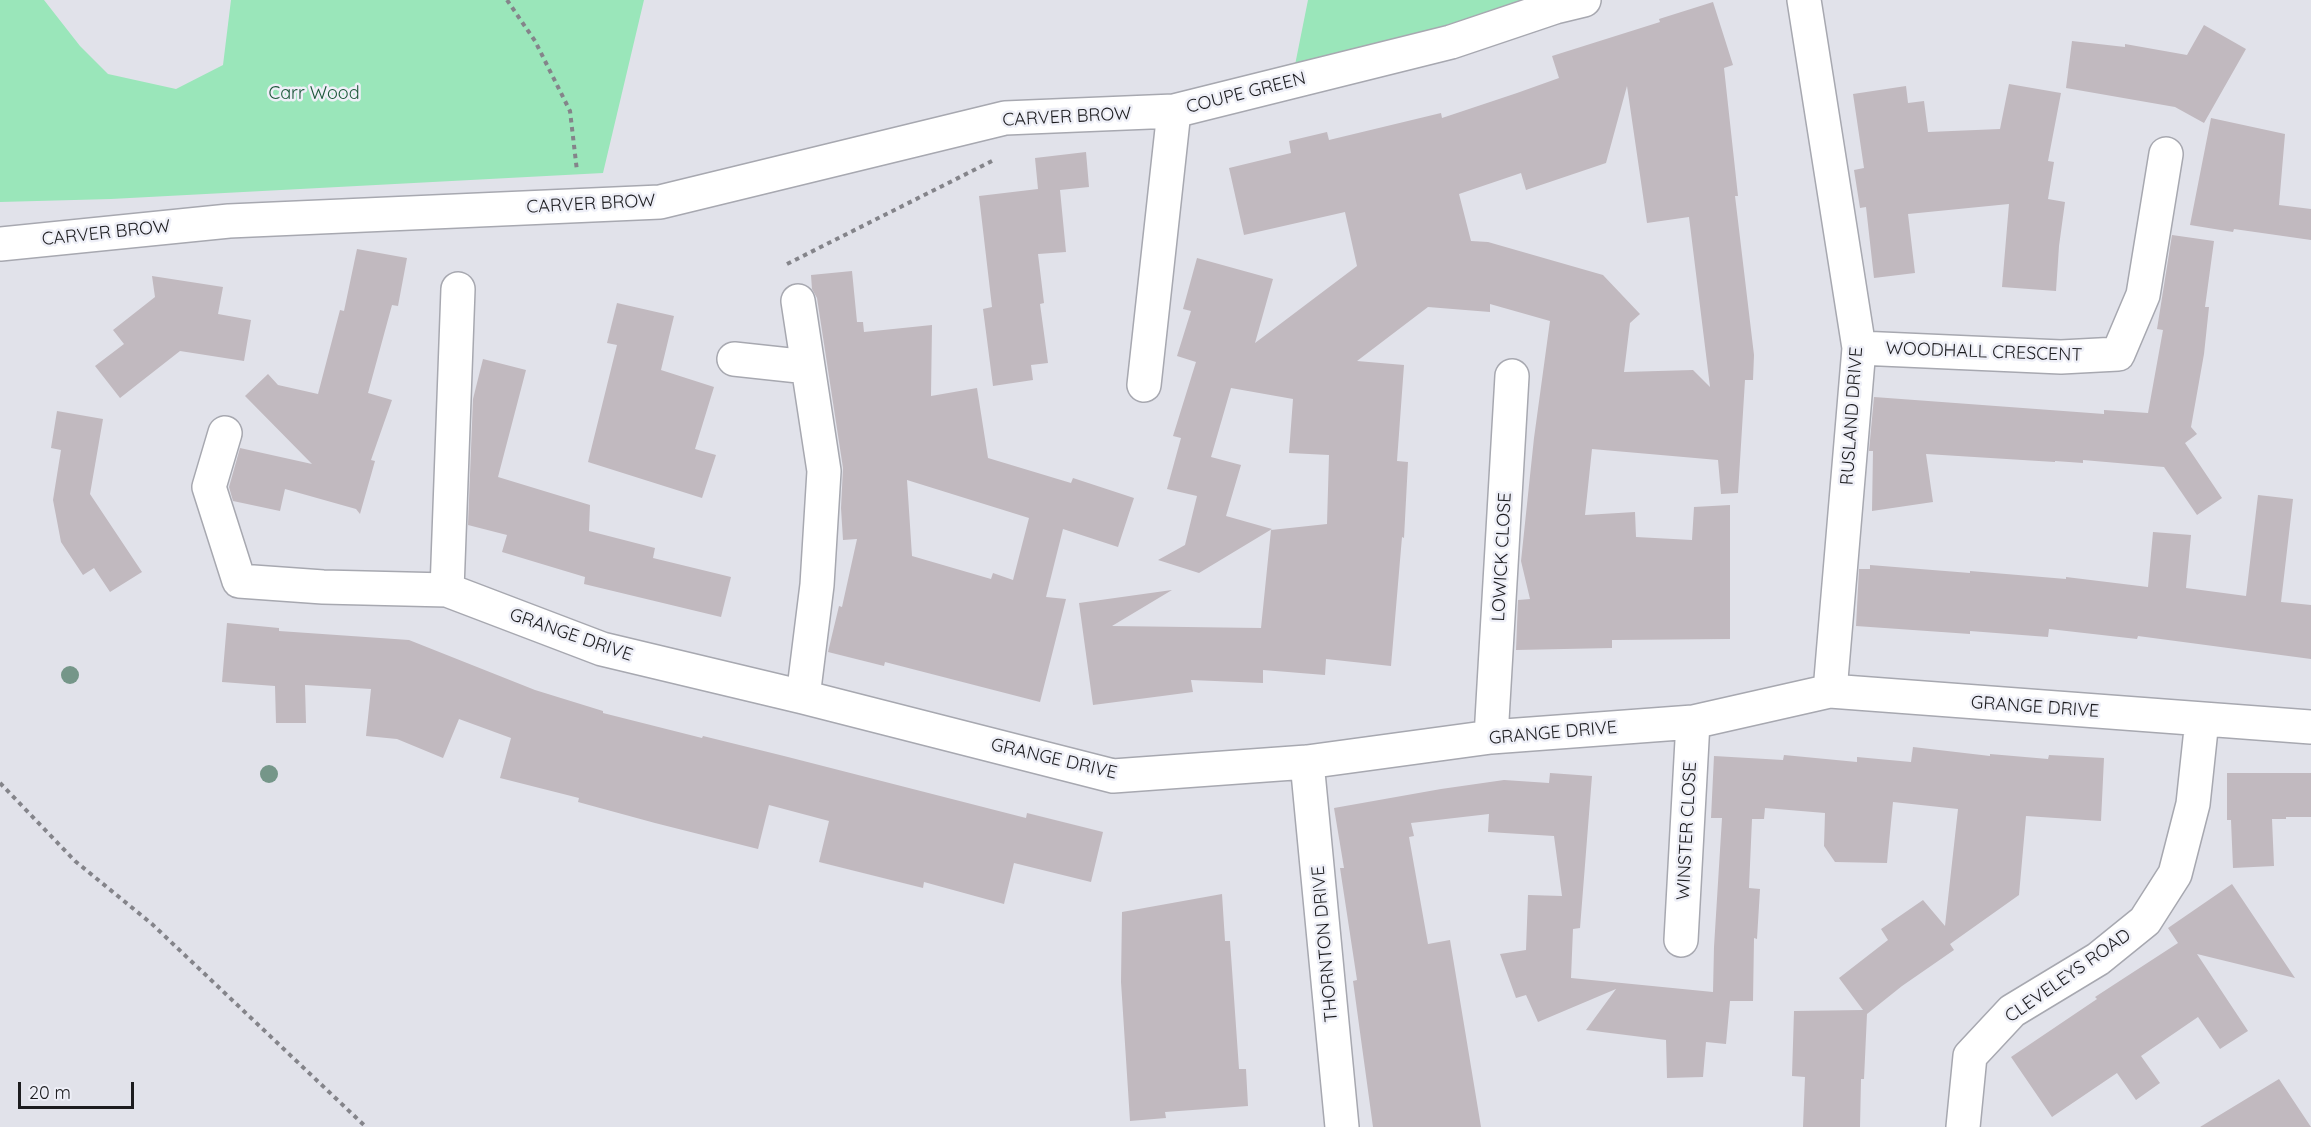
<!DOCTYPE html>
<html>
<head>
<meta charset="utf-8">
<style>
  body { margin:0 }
  #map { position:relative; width:2311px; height:1127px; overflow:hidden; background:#e1e2ea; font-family:Quicksand,sans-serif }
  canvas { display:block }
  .scale { position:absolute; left:18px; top:1082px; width:116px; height:27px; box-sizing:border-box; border:3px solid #1c1c1f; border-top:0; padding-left:8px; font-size:18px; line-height:21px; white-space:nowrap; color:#1c1c1f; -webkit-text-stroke:4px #eeeff7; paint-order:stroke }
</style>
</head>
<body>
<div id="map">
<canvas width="2311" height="1127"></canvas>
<div class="scale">20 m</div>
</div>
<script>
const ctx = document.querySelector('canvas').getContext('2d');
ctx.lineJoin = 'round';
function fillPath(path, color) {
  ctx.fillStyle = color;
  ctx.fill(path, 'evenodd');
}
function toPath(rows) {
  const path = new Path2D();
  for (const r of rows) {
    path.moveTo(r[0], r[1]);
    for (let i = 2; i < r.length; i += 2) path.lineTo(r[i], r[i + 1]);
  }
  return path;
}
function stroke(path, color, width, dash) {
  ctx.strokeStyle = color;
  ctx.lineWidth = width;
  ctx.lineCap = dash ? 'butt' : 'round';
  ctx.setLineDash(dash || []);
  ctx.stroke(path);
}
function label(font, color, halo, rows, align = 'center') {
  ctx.font = font + ' Quicksand,sans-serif';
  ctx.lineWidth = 5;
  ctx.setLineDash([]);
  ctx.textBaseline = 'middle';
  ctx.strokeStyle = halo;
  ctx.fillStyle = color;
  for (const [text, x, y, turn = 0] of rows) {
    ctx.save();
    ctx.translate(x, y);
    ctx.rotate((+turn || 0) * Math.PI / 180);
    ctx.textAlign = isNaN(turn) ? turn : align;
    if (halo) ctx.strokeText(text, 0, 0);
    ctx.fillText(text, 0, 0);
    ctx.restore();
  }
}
fillPath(toPath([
  [0,0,44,0,80,46,108,74,176,89,223,65,231,0,644,0,603,173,111,199,0,202],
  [1308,0,1528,0,1452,31,1295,65]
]), '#9ae6ba');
fillPath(toPath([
  [1713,2,1733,65,1724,68,1738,196,1735,196,1754,355,1753,380,1745,380,1738,493,1721,494,1718,460,1592,449,1585,515,1635,512,1636,537,1692,540,1694,507,1730,505,1730,639,1612,640,1612,648,1516,650,1518,600,1530,599,1521,561,1534,438,1550,321,1490,304,1490,312,1428,307,1357,361,1404,365,1397,461,1408,462,1404,538,1402,537,1391,666,1326,659,1325,675,1263,670,1263,683,1191,680,1193,692,1093,705,1079,603,1172,590,1112,626,1261,628,1271,530,1327,524,1329,455,1289,453,1293,399,1231,388,1211,457,1241,465,1226,516,1272,529,1199,573,1158,560,1185,545,1197,496,1167,489,1181,438,1173,436,1196,362,1177,356,1191,311,1183,309,1197,258,1273,279,1255,343,1357,266,1345,212,1244,235,1229,168,1291,153,1289,141,1327,132,1329,140,1441,113,1442,118,1517,93,1559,78,1552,56,1660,22,1659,19],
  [1627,86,1647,223,1689,217,1710,387,1693,370,1624,372,1630,323,1640,314,1603,275,1488,242,1471,241,1459,194,1521,173,1526,190,1606,163],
  [2204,25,2246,49,2204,123,2175,107,2066,88,2072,41,2125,47,2125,44,2187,55],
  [2009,84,2061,93,2048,161,2054,162,2048,199,2065,202,2059,246,2056,291,2002,287,2009,204,1908,214,1915,273,1874,278,1866,207,1860,208,1854,170,1864,168,1853,94,1906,86,1908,103,1924,101,1928,132,2000,129],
  [2211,118,2285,134,2279,205,2311,209,2311,240,2234,229,2233,232,2190,225],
  [1086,152,1089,187,1060,190,1066,252,1038,254,1044,303,1040,304,1048,363,1031,365,1033,380,993,386,983,309,992,307,979,196,1038,189,1035,158],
  [2172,235,2214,241,2205,307,2209,307,2204,354,2191,427,2197,434,2185,443,2222,498,2197,515,2164,467,2083,460,2083,463,2055,461,2055,462,1926,454,1933,502,1872,511,1873,451,1869,451,1874,397,2104,414,2104,410,2148,413,2163,330,2157,329],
  [357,249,407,258,398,306,392,305,368,393,392,400,371,460,375,461,360,514,356,509,285,489,280,511,233,501,229,487,240,448,312,464,245,396,268,374,278,385,318,394,340,310,344,311],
  [852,271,857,322,863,322,864,332,932,325,931,396,977,388,988,458,1071,483,1073,478,1134,498,1118,547,1063,529,1046,597,1066,599,1040,702,885,662,884,666,828,652,839,606,842,607,857,539,843,540,841,508,843,468,817,298,812,289,811,275],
  [907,480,1029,518,1013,580,993,573,991,579,912,556],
  [152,276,223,287,218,314,251,320,244,361,180,351,120,398,95,366,124,344,113,330,155,297],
  [617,303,674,316,661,370,714,387,695,449,716,455,702,498,588,462,617,345,607,343],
  [483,359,526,370,498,477,590,505,589,531,655,548,653,558,731,577,721,617,584,584,585,577,502,552,507,535,468,525,473,399],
  [57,411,103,419,90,494,142,572,110,592,94,568,83,575,61,542,53,500,61,450,51,448],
  [2258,495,2293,499,2281,602,2311,605,2311,659,2138,636,2137,639,2049,629,2048,637,1970,631,1970,634,1856,626,1859,569,1870,569,1870,565,1970,573,1970,571,2066,579,2066,577,2148,587,2153,532,2191,535,2186,588,2246,596],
  [227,623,279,628,279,631,409,640,535,690,603,711,603,713,702,738,703,736,784,756,1026,818,1027,813,1103,832,1091,882,1014,863,1004,904,924,882,923,888,819,862,829,821,769,805,758,849,655,823,578,802,579,798,500,778,511,738,459,719,443,758,397,739,366,736,371,689,305,685,306,723,276,723,275,686,222,682],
  [1913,747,1990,756,1990,754,2048,759,2049,755,2104,758,2101,821,2026,816,2019,895,1950,944,1954,950,1902,986,1867,1014,1864,1079,1861,1079,1860,1127,1803,1127,1805,1077,1792,1076,1794,1011,1863,1010,1839,978,1888,940,1881,929,1923,900,1945,926,1958,809,1893,802,1887,863,1835,862,1824,846,1825,813,1765,808,1764,819,1752,819,1749,888,1760,889,1757,939,1754,938,1753,1001,1730,1001,1726,1044,1706,1042,1703,1077,1667,1078,1666,1040,1586,1030,1616,989,1538,1022,1526,995,1516,998,1500,954,1526,950,1528,895,1562,896,1554,836,1488,832,1489,814,1411,823,1414,836,1409,837,1428,944,1450,940,1481,1127,1373,1127,1353,981,1357,980,1340,868,1344,868,1334,808,1441,789,1504,780,1549,783,1550,773,1592,776,1580,928,1573,929,1571,978,1713,992,1714,947,1722,818,1711,818,1714,756,1783,760,1784,755,1857,762,1857,757,1911,762],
  [2227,773,2311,773,2311,817,2286,817,2286,819,2272,819,2274,866,2233,868,2231,820,2227,820],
  [2232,884,2295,978,2197,954,2248,1031,2220,1049,2198,1017,2141,1056,2160,1083,2136,1100,2117,1073,2052,1117,2011,1057,2097,999,2095,997,2178,943,2168,928],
  [1222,894,1225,941,1230,941,1239,1069,1246,1069,1248,1106,1165,1112,1166,1118,1130,1121,1121,982,1122,912],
  [2279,1079,2311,1127,2200,1127]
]), '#c1b9bf');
const minor = toPath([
  [1804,0,1859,348,1830,691],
  [0,244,229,221,660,202,1005,118,1174,111,1451,42,1555,7,1584,0],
  [798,301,824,471,817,585,803,697],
  [1859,348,2061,357,2118,354,2143,295,2166,154],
  [734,359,808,367],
  [1144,385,1174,111],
  [225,433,209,487,239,581,323,587,447,590,602,649,803,697,1113,776,1307,762,1491,737,1693,722,1830,691,2311,727],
  [447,590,458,289],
  [1491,737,1512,376],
  [1307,762,1342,1127],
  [1681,940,1693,722],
  [1963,1127,1970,1056,2012,1011,2098,959,2145,921,2175,874,2193,804,2202,720]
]);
stroke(minor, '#a7a8b0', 36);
stroke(toPath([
  [507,0,535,41,570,111,577,171],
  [787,264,992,161],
  [0,783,75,861,152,924,366,1127]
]), '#84848a', 4, [4.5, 4.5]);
stroke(minor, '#fff', 33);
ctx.fillStyle = '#759689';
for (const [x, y] of [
  [70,675],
  [269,774]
]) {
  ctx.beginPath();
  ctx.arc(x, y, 9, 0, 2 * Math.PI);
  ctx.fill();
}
label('18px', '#1c1c1f', '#eeeff7', [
  ["COUPE GREEN",1246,93,-14],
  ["CARVER BROW",1067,117,-3],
  ["CARVER BROW",591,204,-3],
  ["CARVER BROW",106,233,-6],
  ["WOODHALL CRESCENT",1984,352,2],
  ["RUSLAND DRIVE",1852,416,-86],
  ["LOWICK CLOSE",1502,557,-87],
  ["GRANGE DRIVE",571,635,19],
  ["GRANGE DRIVE",2035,707,4],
  ["GRANGE DRIVE",1553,733,-5],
  ["GRANGE DRIVE",1054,759,13],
  ["WINSTER CLOSE",1687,831,-87],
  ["THORNTON DRIVE",1325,944,-95],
  ["CLEVELEYS ROAD",2068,976,-35]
]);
label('18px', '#1d573a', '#eeeff7', [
  ["Carr Wood",314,94]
]);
</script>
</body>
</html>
